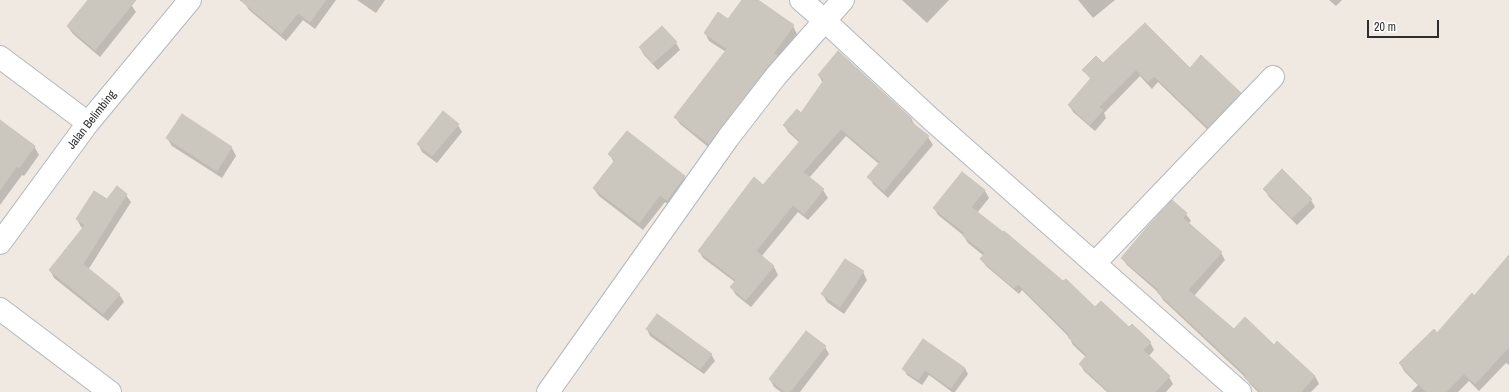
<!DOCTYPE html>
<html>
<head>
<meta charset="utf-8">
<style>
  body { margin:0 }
  #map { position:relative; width:1509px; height:392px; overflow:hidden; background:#efe9e1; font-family:"Archivo Narrow",sans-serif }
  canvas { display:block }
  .scale { position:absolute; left:1367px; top:20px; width:72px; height:18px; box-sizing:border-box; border:2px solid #2e2e2e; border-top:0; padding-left:5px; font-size:12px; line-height:14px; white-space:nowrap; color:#2e2e2e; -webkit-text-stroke:3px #fff; paint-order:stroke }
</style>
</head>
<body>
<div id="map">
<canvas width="1509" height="392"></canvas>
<div class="scale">20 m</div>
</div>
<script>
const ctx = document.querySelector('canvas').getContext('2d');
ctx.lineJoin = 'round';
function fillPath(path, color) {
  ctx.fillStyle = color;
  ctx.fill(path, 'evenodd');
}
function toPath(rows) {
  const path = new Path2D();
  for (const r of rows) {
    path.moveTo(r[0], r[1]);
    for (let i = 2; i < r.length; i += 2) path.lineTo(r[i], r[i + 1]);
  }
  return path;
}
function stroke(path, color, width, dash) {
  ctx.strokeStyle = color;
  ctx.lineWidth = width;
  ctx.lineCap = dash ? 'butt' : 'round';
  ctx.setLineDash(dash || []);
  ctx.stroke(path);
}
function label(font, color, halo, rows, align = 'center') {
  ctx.font = font + ' "Archivo Narrow",sans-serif';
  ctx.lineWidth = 3;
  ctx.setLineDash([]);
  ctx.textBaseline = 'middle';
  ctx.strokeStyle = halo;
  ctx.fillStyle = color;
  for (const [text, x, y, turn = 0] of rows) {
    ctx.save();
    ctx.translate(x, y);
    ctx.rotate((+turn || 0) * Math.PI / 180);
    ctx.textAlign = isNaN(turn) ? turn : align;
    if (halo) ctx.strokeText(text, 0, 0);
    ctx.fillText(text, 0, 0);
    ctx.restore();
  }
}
fillPath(toPath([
  [90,0,128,0,136,12,100,57,73,34,68,27],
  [246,0,336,0,315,29,303,20,286,41,249,10,244,2],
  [357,0,385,0,376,13],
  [743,0,757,0,793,26,797,34,713,151,680,124,675,117,726,52,709,41,705,33,728,20],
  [902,0,949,0,927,23],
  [1078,0,1115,0,1093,18],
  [1329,0,1342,0,1336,6],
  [676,43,680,50,658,70,644,55,640,48],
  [1103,64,1190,69,1240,93,1244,100,1212,134,1158,82,1152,89,1140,76,1104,113,1106,118,1095,131,1073,112,1069,105,1091,80,1084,70],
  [819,76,911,119,916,126,928,137,933,145,888,198,873,184,869,177,879,164,846,136,809,178,823,190,828,198,808,220,798,212,761,257,774,267,778,275,751,307,736,295,731,287,735,282,703,258,699,251,763,186,800,143,788,132,784,125,801,114,823,83],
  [182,116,232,148,236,156,222,178,172,146,167,138],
  [0,121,34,146,39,155,24,176,22,175,0,205],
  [458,125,462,132,437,163,422,152,418,144],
  [609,154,684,177,689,184,671,207,665,202,643,230,599,196,594,189,614,162],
  [962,173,985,191,989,198,977,213,1095,309,1129,328,1150,342,1154,350,1148,357,1169,377,1173,384,1166,392,1107,392,1084,371,1080,364,1086,357,1073,345,1069,337,1022,290,1019,294,986,266,981,259,984,256,968,243,963,235,938,215,934,208],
  [1264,189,1311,200,1315,207,1297,225,1269,197],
  [126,195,131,202,88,270,119,294,124,302,108,321,54,278,50,270,84,229,81,227,77,219,107,200],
  [1186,214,1191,221,1188,224,1221,253,1225,260,1194,296,1234,330,1274,346,1315,376,1319,384,1311,392,1258,392,1250,384,1246,378,1163,300,1159,293,1127,265,1122,258],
  [1509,256,1509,365,1506,363,1479,391,1469,381,1458,392,1411,392,1418,385,1404,371,1400,363,1437,334,1474,297],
  [863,272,867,280,844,314,827,302,823,295],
  [647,329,711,354,715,361,704,374,650,336],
  [825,347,829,354,800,392,781,392,774,387,770,379],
  [965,368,968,374,955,392,952,392,929,375,922,385,907,375,904,369]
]), '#0003');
const building = toPath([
  [88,0,136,0,95,50,67,26,88,0],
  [240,0,326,0,310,22,298,13,281,34,240,0],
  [742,0,758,0,794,25,774,53,777,56,709,144,674,117,727,49,704,33,718,12,728,19,742,0],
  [1145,23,1190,68,1201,55,1241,93,1208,127,1154,76,1148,82,1136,70,1099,107,1103,110,1090,125,1068,105,1091,78,1082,70,1096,56,1103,63,1145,23],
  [662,26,677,42,653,63,639,47,662,26],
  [838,51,912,119,910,121,929,136,884,191,867,177,880,162,841,129,803,172,824,189,804,214,793,205,756,251,774,266,746,300,730,287,736,280,698,251,754,177,763,185,800,141,783,125,797,109,801,113,824,80,818,75,838,51],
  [443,111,459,124,432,156,417,144,443,111],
  [182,114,232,147,217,171,166,138,182,114],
  [0,120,35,146,19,168,17,166,0,190,0,120],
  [627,131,685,176,667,200,660,195,639,223,593,188,615,160,608,154,627,131],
  [1282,169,1312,199,1292,218,1263,189,1282,169],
  [962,172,985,190,971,207,1003,232,1004,231,1063,281,1066,279,1095,307,1101,301,1129,327,1132,324,1151,342,1143,350,1170,376,1155,392,1109,392,1079,364,1087,355,1068,337,1070,335,1018,284,1014,288,980,259,985,253,962,235,965,233,933,208,962,172],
  [117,186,127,194,83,264,120,294,103,314,49,270,85,225,76,219,94,191,107,199,117,186],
  [1172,200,1187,213,1183,218,1222,252,1188,290,1234,329,1245,317,1274,345,1277,341,1315,376,1301,392,1261,392,1244,377,1246,375,1157,292,1159,290,1121,258,1148,226,1172,200],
  [1509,255,1509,347,1475,384,1464,374,1446,392,1426,392,1399,363,1434,329,1437,333,1472,293,1474,296,1509,255],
  [845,259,864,271,840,307,821,294,845,259],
  [657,314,712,354,700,369,646,329,657,314],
  [806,331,826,346,790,392,785,392,769,379,806,331],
  [923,339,965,368,951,388,925,370,918,380,902,369,923,339]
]);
fillPath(building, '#cbc7bf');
stroke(building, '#cbc5ba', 1);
const minor = toPath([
  [801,0,824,20,932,120,1240,392],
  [0,57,88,123],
  [0,243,88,123,190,0],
  [1095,263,1273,77],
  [0,309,110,392],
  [548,392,728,138,776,76,843,0]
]);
stroke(minor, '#b4b7c1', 24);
stroke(minor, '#fff', 22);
label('12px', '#2e2e2e', '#fff', [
  ["Jalan Belimbing",92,120,-52]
]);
</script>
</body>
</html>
